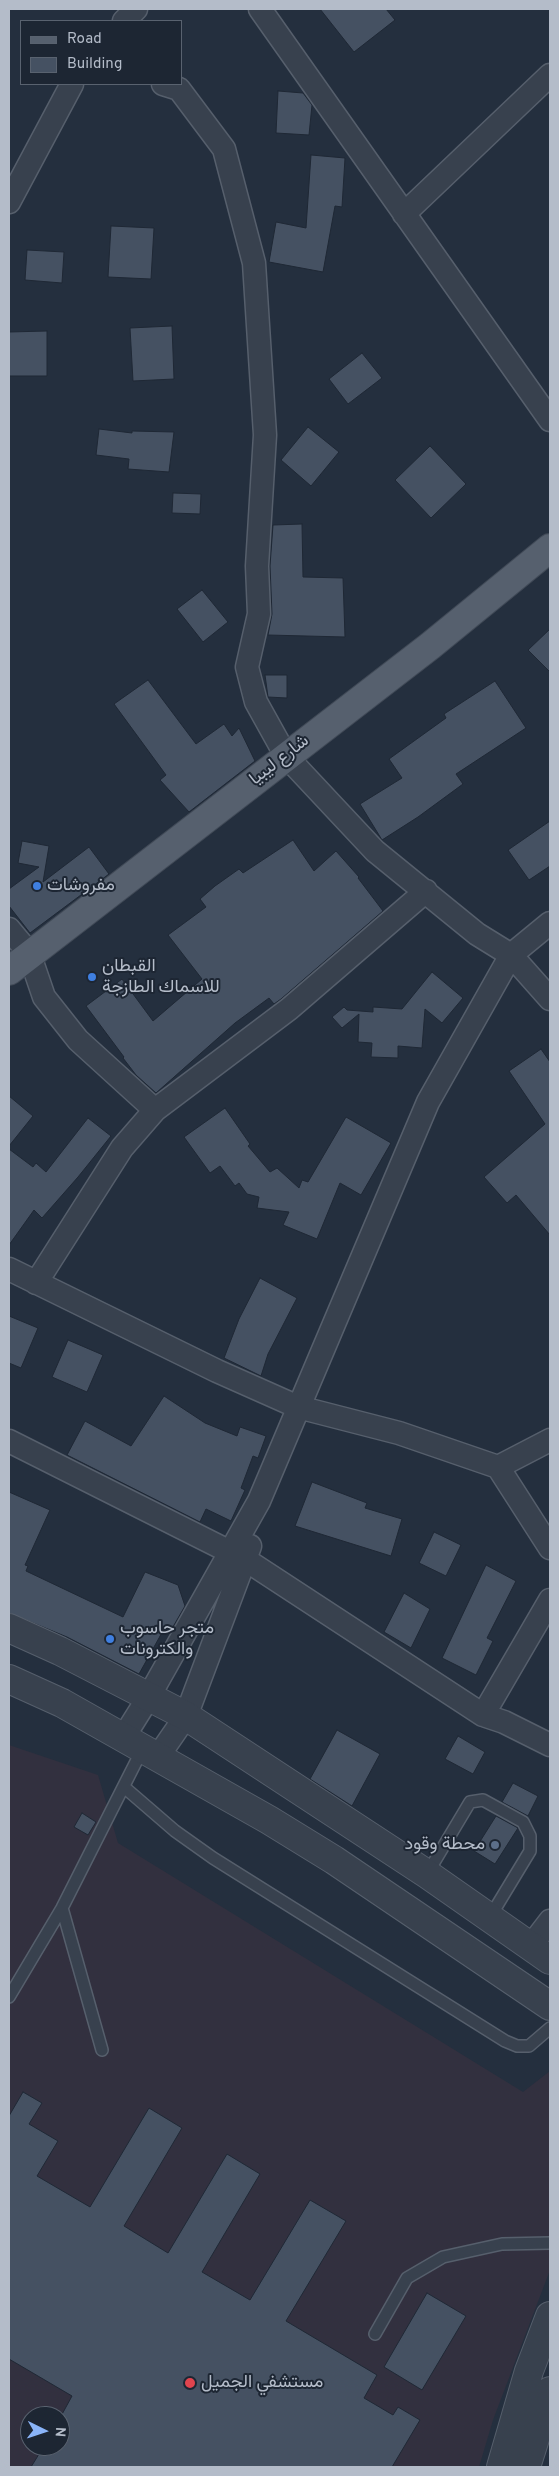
<!DOCTYPE html>
<html>
<head>
<meta charset="utf-8">
<style>
  body { margin:0 }
  #map { position:relative; width:559px; height:2476px; overflow:hidden; background:#242f3e; font-family:Overpass,sans-serif }
  canvas { display:block }
  .frame { position:absolute; inset:0; border:10px solid #b4bcc9; pointer-events:none }
  .legend { position:absolute; left:20px; top:20px; width:162px; height:65px; box-sizing:border-box; background:#1d2633; border:1px solid #59626f; margin:0; padding:6px 9px; list-style:none; font-size:15px; color:#b4bcc9 }
  .legend li { display:flex; align-items:center; gap:10px; height:25px }
  .legend b { width:25px; border:1px solid #59626f }
  .north { position:absolute; left:20px; top:2406px; width:50px; height:50px; box-sizing:border-box; background:#1d2633; border:1px solid #59626f; border-radius:50%; rotate:94deg; font-size:14px; font-weight:700; line-height:20px; text-align:center; color:#b4bcc9 }
  .north::after { content:''; display:block; margin:auto; width:18px; height:22px; background:#8ab4f8; clip-path:polygon(50% 0,100% 100%,50% 72%,0 100%) }
</style>
</head>
<body>
<div id="map">
<canvas width="559" height="2476"></canvas>
<div class="frame"></div>
<ul class="legend">
<li><b style="height:6px;background:#56606e"></b>Road</li>
<li><b style="height:14px;background:#455162"></b>Building</li>
</ul>
<div class="north">N</div>
</div>
<script>
const ctx = document.querySelector('canvas').getContext('2d');
ctx.lineJoin = 'round';
function fillPath(path, color) {
  ctx.fillStyle = color;
  ctx.fill(path, 'evenodd');
}
function toPath(rows) {
  const path = new Path2D();
  for (const r of rows) {
    path.moveTo(r[0], r[1]);
    for (let i = 2; i < r.length; i += 2) path.lineTo(r[i], r[i + 1]);
  }
  return path;
}
function stroke(path, color, width, dash) {
  ctx.strokeStyle = color;
  ctx.lineWidth = width;
  ctx.lineCap = dash ? 'butt' : 'round';
  ctx.setLineDash(dash || []);
  ctx.stroke(path);
}
function label(font, color, halo, rows, align = 'center') {
  ctx.font = font + ' Overpass,Vazirmatn,sans-serif';
  ctx.lineWidth = 4;
  ctx.setLineDash([]);
  ctx.textBaseline = 'middle';
  ctx.strokeStyle = halo;
  ctx.fillStyle = color;
  for (const [text, x, y, turn = 0] of rows) {
    ctx.save();
    ctx.translate(x, y);
    ctx.rotate((+turn || 0) * Math.PI / 180);
    ctx.textAlign = isNaN(turn) ? turn : align;
    if (halo) ctx.strokeText(text, 0, 0);
    ctx.fillText(text, 0, 0);
    ctx.restore();
  }
}
fillPath(toPath([
  [9,1745,98,1775,118,1843,523,2092,550,2071,550,2270,493,2420,479,2467,9,2467],
  [30,2416,60,2416,60,2446,30,2446]
]), '#32303f');
const building = toPath([
  [320,9,386,9,395,20,354,52,320,9],
  [278,91,303,93,312,105,309,135,276,133,278,91],
  [311,155,345,158,342,207,335,206,323,272,269,262,276,222,306,228,311,155],
  [111,226,154,228,151,279,108,277,111,226],
  [27,250,64,252,62,283,25,280,27,250],
  [172,326,174,379,133,381,130,328,172,326],
  [47,331,47,376,9,376,9,332,47,331],
  [362,353,382,378,348,404,329,379,362,353],
  [308,427,339,452,311,486,281,460,308,427],
  [99,429,132,433,132,431,174,432,169,472,128,469,129,459,96,455,99,429],
  [430,446,466,484,431,518,395,480,430,446],
  [173,493,201,494,200,514,172,513,173,493],
  [302,524,303,577,343,578,345,637,268,635,272,614,270,566,273,525,302,524],
  [202,590,228,622,203,642,177,609,202,590],
  [550,629,550,672,528,650,550,629],
  [265,675,287,675,287,698,268,697,265,675],
  [148,680,196,744,224,724,232,736,239,728,255,761,189,812,160,780,166,775,114,704,148,680],
  [495,681,526,728,456,774,463,784,418,817,382,840,360,804,402,778,389,759,446,718,444,714,495,681],
  [550,821,550,866,529,880,508,850,550,821],
  [293,840,314,871,336,851,359,877,358,878,383,911,281,999,274,1004,269,998,235,1023,156,1093,136,1075,123,1058,124,1057,86,1006,122,979,153,1021,202,979,168,935,206,907,200,899,215,886,239,869,243,873,293,840],
  [22,841,49,846,43,882,89,847,109,874,30,933,9,906,9,889,39,867,18,863,22,841],
  [432,972,463,998,442,1023,425,1009,422,1048,398,1046,398,1058,371,1057,372,1043,358,1042,359,1014,342,1028,332,1017,344,1007,347,1010,373,1012,373,1007,402,1009,432,972],
  [541,1049,550,1062,550,1235,516,1195,507,1203,484,1177,545,1124,509,1071,541,1049],
  [9,1096,33,1116,9,1146,9,1096],
  [225,1108,250,1144,248,1146,270,1172,277,1168,299,1188,302,1180,308,1182,346,1117,391,1143,361,1195,340,1183,317,1239,283,1225,289,1212,257,1208,259,1197,247,1194,239,1183,235,1186,220,1166,210,1173,184,1137,225,1108],
  [88,1118,111,1136,78,1177,42,1218,34,1210,9,1245,9,1149,33,1167,36,1163,46,1172,88,1118],
  [260,1278,297,1298,268,1354,261,1376,224,1358,239,1319,260,1278],
  [9,1316,38,1328,21,1368,9,1363,9,1316],
  [68,1340,103,1355,87,1392,52,1377,68,1340],
  [164,1396,205,1423,237,1436,240,1427,266,1436,258,1458,253,1456,241,1488,245,1490,231,1521,206,1509,200,1522,67,1455,85,1421,131,1446,164,1396],
  [312,1482,367,1503,365,1508,402,1519,391,1556,295,1526,312,1482],
  [9,1492,50,1510,25,1565,28,1566,26,1571,123,1617,145,1572,178,1585,185,1606,170,1632,164,1629,139,1674,67,1637,9,1613,9,1492],
  [434,1532,461,1545,446,1576,419,1563,434,1532],
  [486,1565,516,1581,487,1638,493,1641,476,1675,442,1658,486,1565],
  [404,1593,430,1609,411,1648,384,1632,404,1593],
  [337,1730,380,1754,352,1806,310,1779,337,1730],
  [458,1736,485,1752,473,1774,445,1759,458,1736],
  [513,1783,538,1796,528,1816,502,1802,513,1783],
  [82,1813,96,1822,88,1835,74,1827,82,1813],
  [496,1816,518,1828,495,1864,474,1851,496,1816],
  [23,2092,42,2103,29,2124,58,2141,37,2176,90,2207,149,2108,182,2128,124,2226,168,2253,227,2154,260,2174,202,2272,250,2300,310,2200,346,2221,286,2321,377,2375,364,2398,393,2415,398,2407,420,2420,392,2467,31,2467,44,2446,60,2446,60,2418,72,2396,9,2359,9,2116,23,2092],
  [427,2293,466,2316,422,2390,384,2367,427,2293]
]);
fillPath(building, '#455162');
stroke(building, '#1f2835', 1);
const service = toPath([
  [124,1787,175,1831,213,1858,505,2041,517,2046,529,2046,550,2028],
  [427,1874,470,1802,483,1800,523,1822,530,1836,530,1851,490,1917],
  [62,1908,102,2050],
  [9,1997,62,1908,142,1750],
  [375,2334,407,2278,443,2257,502,2244,550,2243]
]);
const minor = toPath([
  [260,9,550,420],
  [124,21,136,9],
  [163,84,179,89,224,149,254,263,265,435,257,566,259,614,247,667,256,702,286,756,375,851,477,934,511,955,550,999],
  [9,202,72,84],
  [404,214,550,75],
  [9,929,29,953,44,997,78,1040,155,1110],
  [9,1269,217,1371,298,1407,399,1433,498,1467,550,1548],
  [36,1283,122,1148,155,1110,289,1009,426,891],
  [9,1441,246,1560,483,1715,504,1722,550,1745],
  [498,1467,550,1440],
  [483,1715,550,1600],
  [123,1738,148,1698,259,1501,428,1102,511,955,550,923],
  [157,1758,186,1716,250,1546],
  [530,1947,550,1921]
]);
const tertiary = toPath([
  [9,1628,60,1651,186,1716,427,1874,550,1960],
  [9,1679,62,1703,269,1820,334,1860,550,2006],
  [501,2467,529,2371,550,2316],
  [526,2467,550,2391]
]);
const primary = toPath([
  [9,971,430,646,550,548]
]);
stroke(service, '#565f6c', 14);
stroke(minor, '#565f6c', 25);
stroke(tertiary, '#565f6c', 30);
stroke(primary, '#414a57', 30);
stroke(service, '#38414e', 11);
stroke(minor, '#38414e', 22);
stroke(tertiary, '#38414e', 28);
stroke(primary, '#56606e', 28);
for (const [x, y, r, color] of [
  [37,886,5,"#3f7fe0"],
  [92,977,5,"#3f7fe0"],
  [110,1639,5,"#3f7fe0"],
  [495,1845,5,"#5c6f8a"],
  [190,2383,6,"#e0444e"]
]) {
  const dot = new Path2D();
  dot.arc(x, y, r, 0, 2 * Math.PI);
  ctx.fillStyle = color;
  ctx.fill(dot);
  stroke(dot, '#1d2633', 2);
}
label('18px', '#b4bcc9', '#1d2633', [
  ["شارع ليبيا",280,761,-38]
]);
label('18px', '#b4bcc9', '#1d2633', [
  ["مفروشات",47,886],
  ["القبطان",102,967],
  ["للاسماك الطازجة",102,988],
  ["متجر حاسوب",120,1629],
  ["والكترونات",120,1650],
  ["محطة وقود",485,1845,"right"],
  ["مستشفي الجميل",201,2383]
], 'left');
</script>
</body>
</html>
